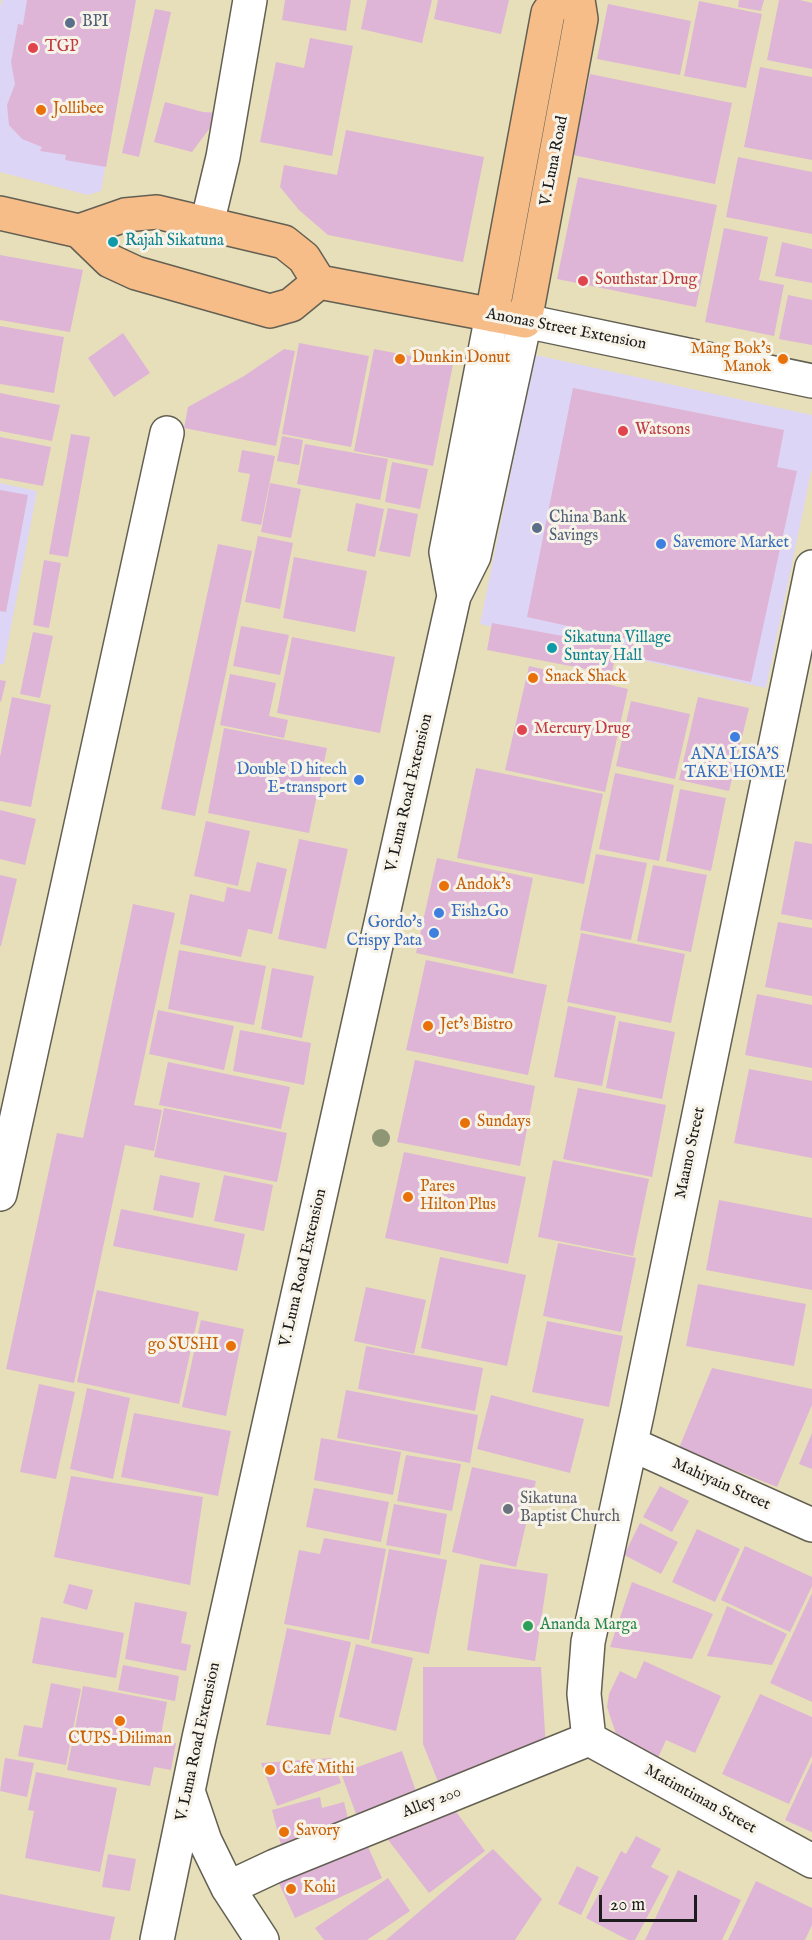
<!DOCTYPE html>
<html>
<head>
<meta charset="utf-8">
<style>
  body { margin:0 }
  #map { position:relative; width:812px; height:1940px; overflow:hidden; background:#e7dfb9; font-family:"IM FELL English",serif }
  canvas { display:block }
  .scale { position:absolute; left:599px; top:1895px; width:98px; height:27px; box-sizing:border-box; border:3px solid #1c1c1c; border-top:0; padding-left:8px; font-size:18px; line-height:21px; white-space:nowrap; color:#1c1c1c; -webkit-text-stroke:4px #f7f3e8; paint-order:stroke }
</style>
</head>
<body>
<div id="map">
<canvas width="812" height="1940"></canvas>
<div class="scale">20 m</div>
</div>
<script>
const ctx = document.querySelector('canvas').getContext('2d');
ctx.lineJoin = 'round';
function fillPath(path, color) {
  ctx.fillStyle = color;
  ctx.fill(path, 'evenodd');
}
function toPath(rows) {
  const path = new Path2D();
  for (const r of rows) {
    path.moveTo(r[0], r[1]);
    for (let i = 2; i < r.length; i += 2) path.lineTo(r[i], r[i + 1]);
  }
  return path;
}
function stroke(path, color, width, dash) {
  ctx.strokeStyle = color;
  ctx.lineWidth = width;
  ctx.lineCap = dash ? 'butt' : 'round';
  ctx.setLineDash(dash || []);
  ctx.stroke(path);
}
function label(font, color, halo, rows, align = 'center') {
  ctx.font = font + ' "IM FELL English",serif';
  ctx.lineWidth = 6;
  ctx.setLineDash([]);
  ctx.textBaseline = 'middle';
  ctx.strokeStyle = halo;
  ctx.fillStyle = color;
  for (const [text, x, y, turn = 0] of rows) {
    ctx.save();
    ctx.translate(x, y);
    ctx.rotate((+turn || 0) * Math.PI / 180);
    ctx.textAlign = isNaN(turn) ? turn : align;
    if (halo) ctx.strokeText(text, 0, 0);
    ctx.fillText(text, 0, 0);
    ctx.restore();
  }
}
fillPath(toPath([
  [2,0,136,0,101,191,88,195,0,172,0,7],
  [535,355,812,415,812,468,766,688,480,624],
  [0,483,37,491,4,664,0,664]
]), '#ddd5f6');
fillPath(toPath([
  [27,0,136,0,106,167,65,160,66,155,40,151,42,147,22,139,9,125,7,105,15,84,11,62,18,24,23,25],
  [285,0,351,0,346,31,282,20],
  [367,0,432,0,422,43,361,29],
  [438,0,509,0,501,34,434,19],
  [739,0,764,0,761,11,738,7],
  [779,0,800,0,812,3,812,69,767,60],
  [699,1,762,14,746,88,684,76],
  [608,4,691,21,680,75,597,59],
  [155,9,171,12,139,157,122,153],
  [310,38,353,46,332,156,260,142,276,62,304,68],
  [760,67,812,77,812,160,744,147],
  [590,74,732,103,715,184,573,155],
  [165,102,203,112,221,113,192,152,154,142],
  [346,130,484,157,463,262,328,235,299,210,280,187,284,165,337,175],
  [738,157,812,172,812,234,726,217],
  [578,177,717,205,696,307,557,279],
  [724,228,768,237,759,280,784,285,774,336,705,322],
  [782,242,812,249,812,283,775,276],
  [0,255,83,270,70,332,0,320],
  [788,295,812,300,812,345,779,339],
  [0,326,64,337,54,393,0,384],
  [123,333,150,373,114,397,88,358],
  [299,343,369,356,351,447,282,434],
  [284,349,295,351,276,446,184,428,188,407,244,376],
  [374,349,453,364,433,466,354,451],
  [573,388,784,430,777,467,797,471,751,682,624,655,627,639,527,617],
  [0,393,60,405,52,441,0,431],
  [71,434,90,437,68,557,49,554],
  [282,436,303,440,299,465,277,461],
  [0,437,51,447,43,486,0,478],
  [305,444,388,459,380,500,297,484],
  [242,450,275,456,261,525,241,521,250,474,238,472],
  [392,462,428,469,420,509,385,502],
  [270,483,301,489,291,538,261,532],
  [0,490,28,495,6,612,0,611],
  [356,503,384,509,375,557,347,551],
  [388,508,418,514,410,557,379,551],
  [258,536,293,543,280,609,245,602],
  [218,544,252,551,195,816,161,809],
  [294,557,367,571,355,632,283,618],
  [44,560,61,563,49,628,33,625],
  [492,623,617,646,612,674,487,650],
  [241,626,289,635,280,675,233,666],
  [33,632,53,636,40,698,20,694],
  [292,637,395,657,380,733,277,713],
  [529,666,628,689,605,792,505,770],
  [230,674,276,683,269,716,288,720,284,738,220,725],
  [0,680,6,681,1,702,0,701],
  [12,697,51,705,31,807,0,801,0,757],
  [698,697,749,708,729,791,679,780],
  [631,701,690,714,675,779,616,766],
  [224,728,327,748,309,833,208,813],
  [476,768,603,794,584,884,457,858],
  [615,773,674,785,659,861,599,849],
  [680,789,726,798,711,871,666,861],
  [0,810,36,819,25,865,0,859],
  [206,821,250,831,238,886,194,876],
  [299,839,348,849,326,949,278,939],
  [795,841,812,844,812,920,781,914],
  [596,854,647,863,631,940,580,930],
  [437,858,533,878,513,974,416,953],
  [257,862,287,869,272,934,248,929,241,957,180,944,190,894,224,902,227,887,250,892],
  [653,865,707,875,691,952,637,941],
  [0,875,17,879,1,946,0,946],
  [133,904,175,913,134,1105,162,1110,154,1151,125,1145,74,1383,6,1369,57,1133,83,1138],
  [778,922,812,928,812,996,765,987],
  [581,933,685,954,671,1023,567,1002],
  [179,950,266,966,254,1025,168,1009],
  [426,960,547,985,528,1075,406,1050],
  [272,968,314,976,302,1038,261,1029],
  [757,994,812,1005,812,1068,745,1055],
  [568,1006,616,1016,602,1086,554,1077],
  [158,1010,234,1026,224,1070,149,1054],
  [619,1021,675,1032,662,1099,606,1088],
  [240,1030,311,1043,304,1085,233,1071],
  [415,1060,535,1086,520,1166,397,1142],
  [168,1062,290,1087,281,1129,159,1105],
  [749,1069,812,1081,812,1158,734,1143],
  [578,1088,666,1105,652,1177,563,1159],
  [164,1108,287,1133,277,1182,154,1157],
  [404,1152,526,1177,508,1264,385,1238],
  [553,1160,649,1179,633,1256,538,1237],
  [160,1175,200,1183,193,1218,153,1210],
  [224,1175,273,1185,264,1231,214,1221],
  [719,1200,812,1218,812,1290,706,1270],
  [121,1209,245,1234,237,1271,113,1246],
  [558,1243,636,1258,621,1332,543,1316],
  [440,1257,526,1275,507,1366,421,1348],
  [698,1284,806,1304,794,1366,686,1346],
  [366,1287,426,1300,414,1354,354,1341],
  [97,1290,199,1312,179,1404,77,1382],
  [201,1320,244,1329,226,1416,182,1407],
  [547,1321,623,1336,609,1407,532,1392],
  [366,1346,483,1368,475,1411,358,1389],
  [712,1368,812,1389,812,1405,777,1487,679,1448],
  [39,1384,75,1392,56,1479,20,1472],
  [87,1388,130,1398,113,1479,70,1469],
  [346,1390,478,1415,470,1463,337,1438],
  [491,1395,584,1419,570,1473,477,1449],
  [134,1413,231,1431,218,1496,121,1477],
  [812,1433,812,1469,799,1464],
  [321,1438,401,1452,393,1495,314,1480],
  [406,1455,461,1464,452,1511,397,1501],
  [472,1467,536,1481,516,1567,452,1552],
  [71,1476,203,1497,190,1585,54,1557],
  [660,1486,689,1501,672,1532,643,1517],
  [314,1488,389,1502,381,1542,306,1527],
  [394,1504,447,1514,440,1555,386,1545],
  [640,1523,678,1542,661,1574,624,1555],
  [697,1529,740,1549,715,1602,672,1582],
  [324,1538,386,1549,369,1640,284,1624,299,1550,320,1554],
  [745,1546,812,1577,812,1586,790,1632,721,1600],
  [389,1549,447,1560,429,1654,371,1643],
  [480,1564,548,1574,535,1661,467,1650],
  [632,1582,713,1614,692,1659,610,1647],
  [69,1584,93,1590,87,1610,63,1603],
  [812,1593,812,1702,770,1683],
  [135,1602,187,1612,181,1643,191,1645,186,1671,125,1659],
  [727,1606,787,1634,772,1665,707,1656],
  [41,1617,124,1633,116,1678,32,1663],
  [287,1628,351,1642,330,1735,266,1725],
  [356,1644,413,1658,396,1731,339,1717],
  [644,1661,721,1696,695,1753,666,1740,658,1758,624,1742,616,1734,607,1707,609,1694,620,1671,636,1679],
  [123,1665,179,1676,175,1701,118,1690],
  [423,1667,541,1667,546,1749,443,1794,423,1744],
  [51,1683,81,1689,66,1765,18,1756,24,1725,42,1728],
  [83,1686,167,1702,160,1740,176,1743,171,1770,154,1767,150,1786,67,1770],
  [760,1694,812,1717,812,1755,789,1804,722,1774],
  [402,1751,420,1803,360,1825,341,1773],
  [5,1758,34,1763,27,1797,0,1791],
  [332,1758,341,1783,277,1806,261,1763],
  [812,1762,812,1832,785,1820],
  [36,1772,117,1788,100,1872,25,1858,34,1811,28,1810],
  [320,1797,322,1808,344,1802,351,1831,282,1849,272,1810],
  [446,1798,485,1851,429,1893,382,1832],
  [636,1836,661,1849,651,1867,669,1876,635,1940,628,1940,586,1918,621,1851,626,1854],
  [364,1838,382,1878,295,1918,277,1879],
  [493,1849,542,1899,515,1940,386,1940],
  [108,1854,136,1859,130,1891,102,1887],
  [577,1866,599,1877,581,1915,558,1904],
  [678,1870,741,1900,722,1940,645,1940],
  [388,1878,410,1911,367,1940,324,1940,315,1928],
  [756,1881,812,1908,812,1925,805,1940,728,1940],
  [0,1894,115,1917,110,1940,0,1940]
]), '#deb5d6');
const minor = toPath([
  [207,224,223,157,250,0],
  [454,596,446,552,492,315],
  [0,1194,167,433],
  [631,1444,812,1525],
  [589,1739,584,1694,588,1642,638,1410,812,567],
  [589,1739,812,1861],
  [188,1791,205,1841,228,1888,262,1940],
  [228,1888,275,1866,589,1739],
  [157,1940,199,1738,454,596,474,556,525,321,812,381]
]);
const major = toPath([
  [0,213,79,231,125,215,157,212,284,242,304,258,319,282,525,321,581,19,578,0],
  [79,231,110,261,136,273,270,311,291,305,319,282],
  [492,315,548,13,557,0]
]);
stroke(minor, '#636053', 36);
stroke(major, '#636053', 36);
stroke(minor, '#fff', 33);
stroke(major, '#f7bd88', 33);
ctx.fillStyle = '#8e9676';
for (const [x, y] of [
  [381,1138]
]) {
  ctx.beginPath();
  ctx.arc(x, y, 9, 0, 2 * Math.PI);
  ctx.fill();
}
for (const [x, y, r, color] of [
  [70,23,6,"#5c6f8a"],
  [33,48,6,"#e0444e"],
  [41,110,6,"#e8710a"],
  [113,242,6,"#0f9aa8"],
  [583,281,6,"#e0444e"],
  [400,359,6,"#e8710a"],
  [783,359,6,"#e8710a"],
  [623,431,6,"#e0444e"],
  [537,528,6,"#5c6f8a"],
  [661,544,6,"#3f7fe0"],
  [552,648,6,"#0f9aa8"],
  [533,678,6,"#e8710a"],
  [522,730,6,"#e0444e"],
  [735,737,6,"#3f7fe0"],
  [359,780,6,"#3f7fe0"],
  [444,886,6,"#e8710a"],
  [439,913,6,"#3f7fe0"],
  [434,933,6,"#3f7fe0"],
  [428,1026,6,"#e8710a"],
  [465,1123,6,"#e8710a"],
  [408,1197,6,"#e8710a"],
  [231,1346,6,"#e8710a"],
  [508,1509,6,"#6b7280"],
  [528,1626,6,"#2e9e5b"],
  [120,1721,6,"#e8710a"],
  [270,1770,6,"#e8710a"],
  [284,1832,6,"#e8710a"],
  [291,1889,6,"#e8710a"]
]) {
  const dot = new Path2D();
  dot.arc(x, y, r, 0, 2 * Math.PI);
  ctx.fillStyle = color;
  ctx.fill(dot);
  stroke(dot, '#f7f3e8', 2);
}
label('16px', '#4e5e75', '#f7f3e8', [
  ["BPI",82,23],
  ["China Bank",549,519],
  ["Savings",549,537]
], 'left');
label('16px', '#be3a42', '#f7f3e8', [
  ["TGP",45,48],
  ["Southstar Drug",595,281],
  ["Watsons",635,431],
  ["Mercury Drug",534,730]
], 'left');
label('16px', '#c56008', '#f7f3e8', [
  ["Jollibee",53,110],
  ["Mang Bok's",771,350,"right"],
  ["Manok",771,368,"right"],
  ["Dunkin Donut",412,359],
  ["Snack Shack",545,678],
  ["Andok's",456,886],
  ["Jet's Bistro",440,1026],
  ["Sundays",477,1123],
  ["Pares",420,1188],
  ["Hilton Plus",420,1206],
  ["go SUSHI",219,1346,"right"],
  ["CUPS-Diliman",120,1740,"center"],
  ["Cafe Mithi",282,1770],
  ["Savory",296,1832],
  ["Kohi",303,1889]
], 'left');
label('16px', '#1c1c1c', '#f7f3e8', [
  ["V. Luna Road",555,161,-79],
  ["Anonas Street Extension",566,330,11],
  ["V. Luna Road Extension",410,793,-77],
  ["Maamo Street",691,1153,-78],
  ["V. Luna Road Extension",304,1268,-77],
  ["Mahiyain Street",721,1485,24],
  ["V. Luna Road Extension",199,1742,-78],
  ["Matimtiman Street",700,1800,29],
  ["Alley 200",432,1803,-21]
]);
label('16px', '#0d838f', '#f7f3e8', [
  ["Rajah Sikatuna",125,242],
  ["Sikatuna Village",564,639],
  ["Suntay Hall",564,657]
], 'left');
label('16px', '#366cbe', '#f7f3e8', [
  ["Savemore Market",673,544],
  ["ANA LISA'S",735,756,"center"],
  ["TAKE HOME",735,774,"center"],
  ["Double D hitech",347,771,"right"],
  ["E-transport",347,789,"right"],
  ["Fish2Go",451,913],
  ["Gordo's",422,924,"right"],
  ["Crispy Pata",422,942,"right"]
], 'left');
label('16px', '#5b616d', '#f7f3e8', [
  ["Sikatuna",520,1500],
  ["Baptist Church",520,1518]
], 'left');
label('16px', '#27864d', '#f7f3e8', [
  ["Ananda Marga",540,1626]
], 'left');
</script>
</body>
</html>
